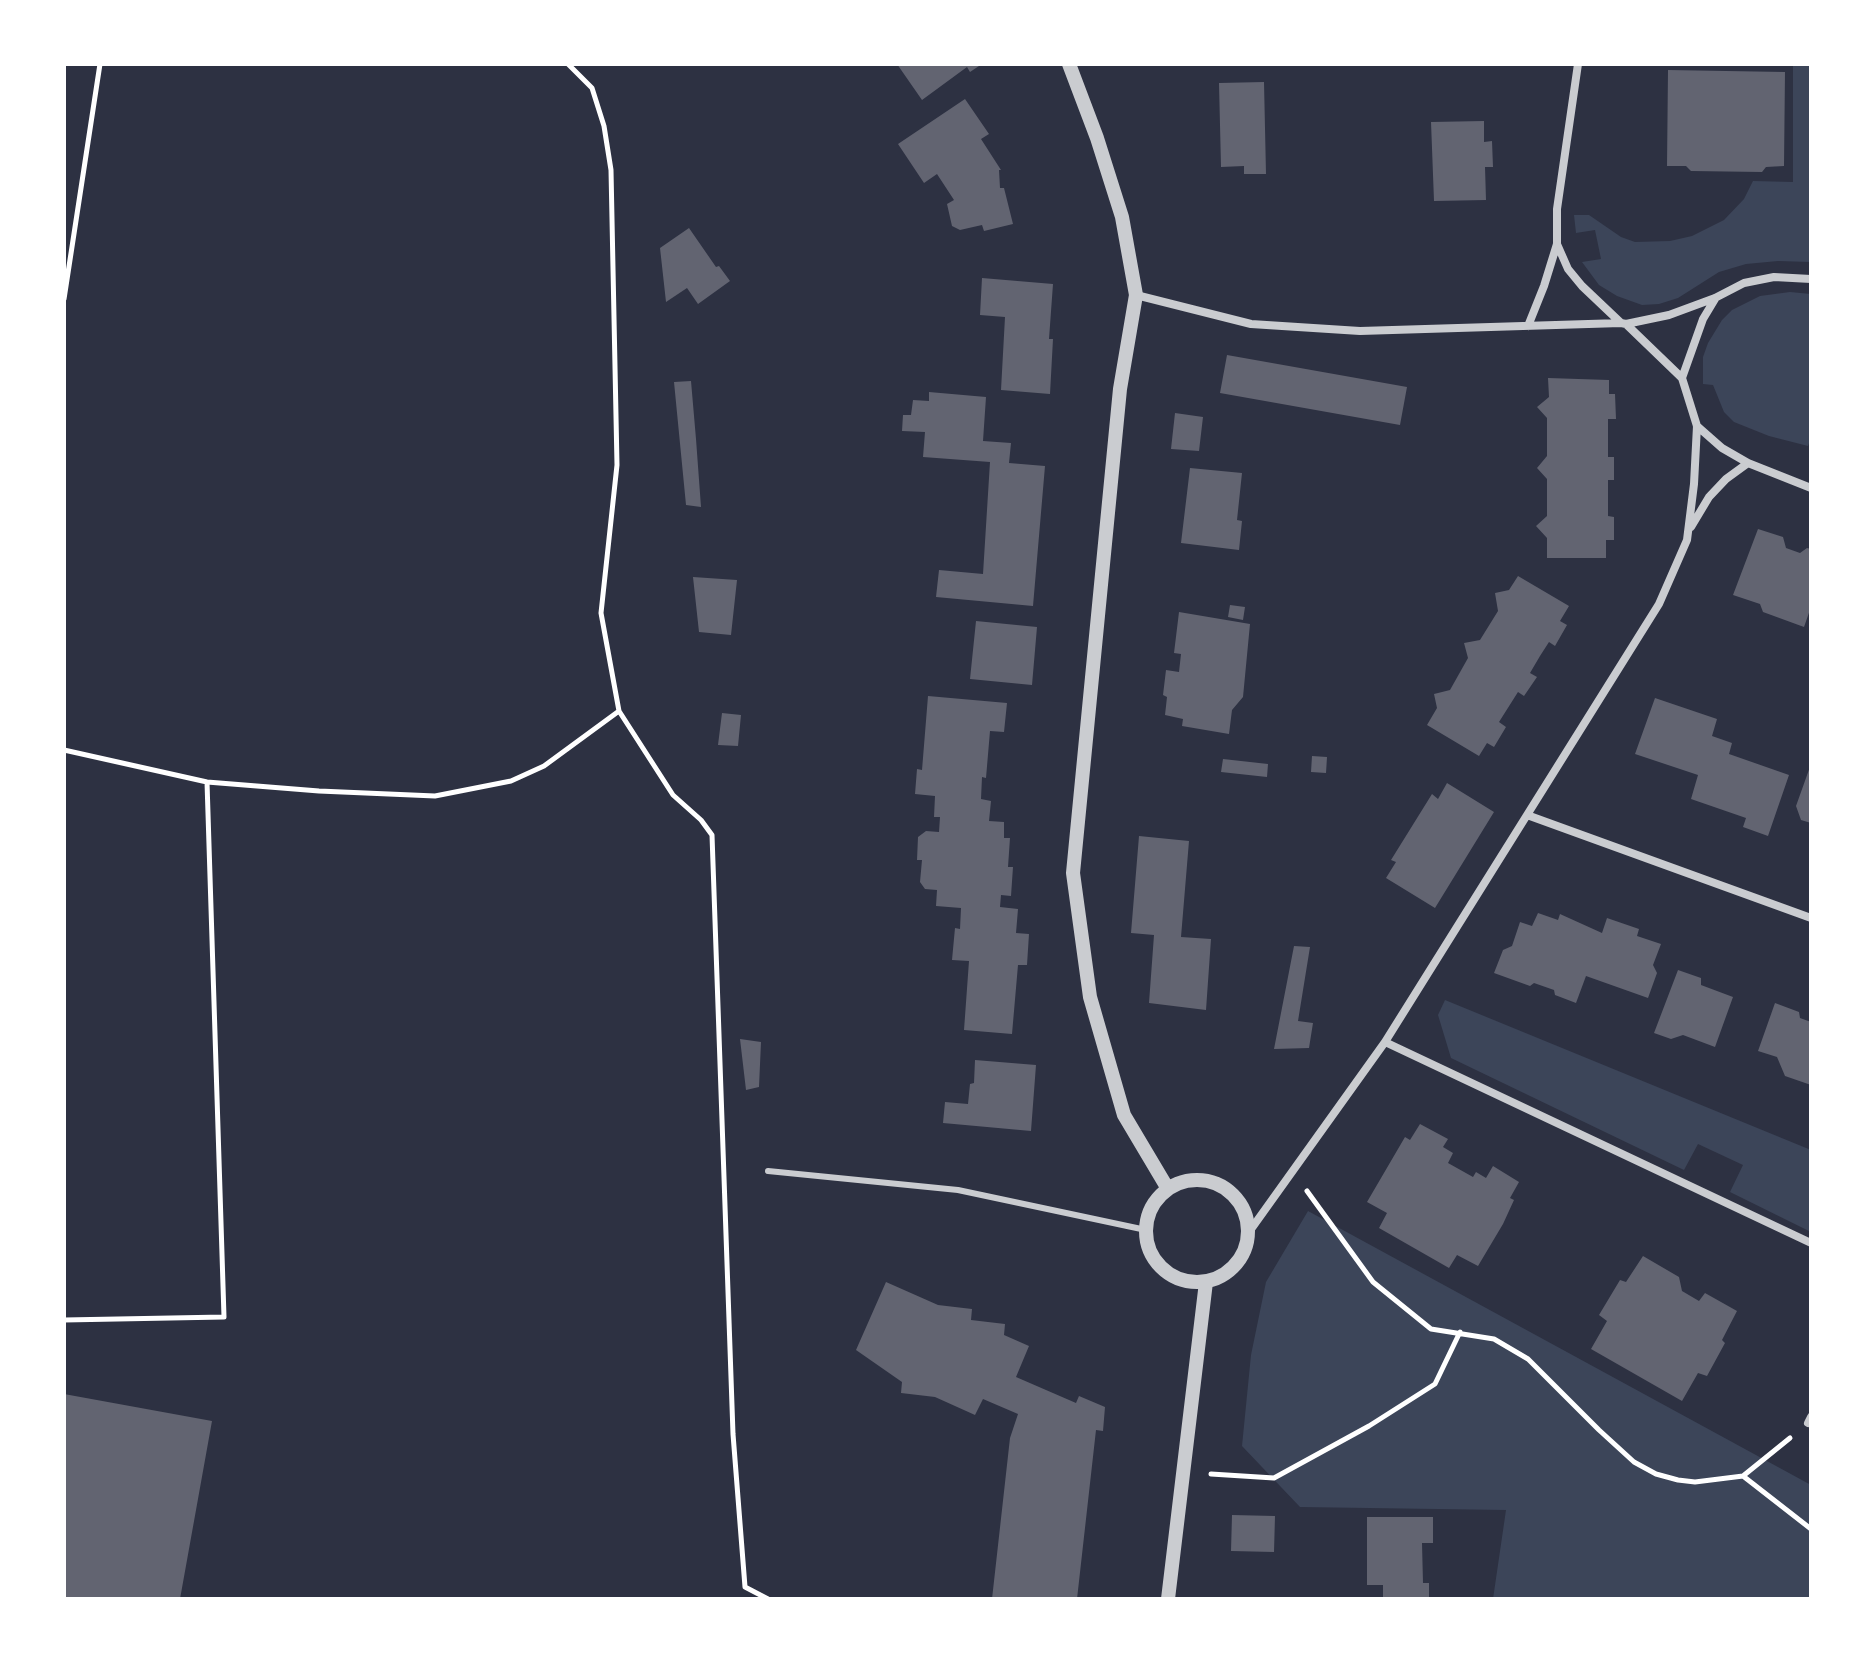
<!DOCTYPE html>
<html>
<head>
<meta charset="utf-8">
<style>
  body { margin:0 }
  #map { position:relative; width:1875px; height:1663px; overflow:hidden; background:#2d3142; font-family:"Fira Sans Condensed",sans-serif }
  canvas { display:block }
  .frame { position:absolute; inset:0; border:66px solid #fff; pointer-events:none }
</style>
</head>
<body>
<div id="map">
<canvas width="1875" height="1663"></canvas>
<div class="frame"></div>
</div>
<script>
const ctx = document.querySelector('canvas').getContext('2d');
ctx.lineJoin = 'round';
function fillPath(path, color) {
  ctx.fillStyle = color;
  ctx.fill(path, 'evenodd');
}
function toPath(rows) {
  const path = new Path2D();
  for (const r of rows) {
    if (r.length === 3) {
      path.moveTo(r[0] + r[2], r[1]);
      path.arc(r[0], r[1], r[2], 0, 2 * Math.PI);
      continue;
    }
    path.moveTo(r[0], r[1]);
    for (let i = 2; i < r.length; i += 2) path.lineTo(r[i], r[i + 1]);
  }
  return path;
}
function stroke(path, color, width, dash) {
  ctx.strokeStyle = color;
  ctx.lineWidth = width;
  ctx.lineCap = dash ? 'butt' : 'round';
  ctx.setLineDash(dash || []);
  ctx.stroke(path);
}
fillPath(toPath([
  [1788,64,1811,64,1811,262,1778,261,1746,264,1719,272,1678,298,1659,304,1642,305,1617,296,1599,285,1582,262,1601,259,1595,230,1576,233,1574,215,1589,215,1621,237,1635,242,1670,241,1692,236,1724,220,1744,199,1753,181,1793,182,1793,66],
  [1790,292,1811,294,1811,438,1808,446,1769,436,1734,422,1724,412,1713,385,1703,384,1703,357,1708,343,1722,320,1732,310,1760,296],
  [1445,1000,1811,1150,1811,1232,1730,1192,1743,1165,1698,1144,1684,1170,1451,1058,1438,1015],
  [1308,1211,1811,1485,1811,1599,1493,1599,1506,1510,1300,1507,1242,1446,1251,1355,1266,1282]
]), '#3c4559');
fillPath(toPath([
  [897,64,982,64,970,72,967,67,922,100],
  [1668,70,1785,72,1784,166,1766,167,1762,172,1691,171,1686,166,1667,166],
  [1264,82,1266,174,1244,174,1244,166,1221,167,1219,83],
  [965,99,989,134,981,139,1001,170,999,170,1000,188,1004,188,1013,224,984,231,982,225,960,230,952,226,947,204,954,200,937,174,924,183,898,144],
  [1484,121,1484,142,1492,141,1493,167,1485,167,1486,200,1434,201,1431,122],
  [689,228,716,267,719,266,730,281,698,304,687,288,666,302,660,248],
  [982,278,1053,284,1049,339,1053,339,1050,394,1001,390,1005,317,980,315],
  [1227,355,1407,387,1400,425,1220,393],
  [1548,378,1609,380,1609,394,1615,394,1616,419,1608,419,1608,457,1614,457,1614,480,1608,480,1608,516,1614,517,1614,540,1606,540,1606,558,1547,558,1547,538,1536,526,1547,516,1547,479,1537,468,1547,456,1547,418,1537,407,1549,397],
  [691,381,696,439,701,507,686,505,674,382],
  [929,392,986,397,983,441,1011,443,1009,463,1045,466,1033,606,936,597,939,570,983,574,990,462,923,457,925,432,902,431,903,415,911,415,913,400,929,401],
  [1175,413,1203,417,1199,451,1171,449],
  [1190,468,1242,473,1237,520,1242,521,1239,550,1181,543],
  [1758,529,1783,537,1786,548,1800,553,1807,548,1811,549,1811,607,1804,627,1763,612,1760,604,1733,595],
  [1518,576,1569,606,1560,621,1567,625,1555,646,1549,642,1540,656,1530,673,1537,677,1524,696,1518,692,1499,722,1506,727,1494,747,1487,743,1479,756,1427,725,1437,708,1434,694,1450,690,1468,658,1464,643,1480,640,1498,611,1495,593,1509,590],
  [693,577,737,580,731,635,699,632],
  [1230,605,1245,607,1243,620,1228,617],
  [1179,612,1250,624,1243,697,1232,710,1229,734,1182,726,1183,719,1165,715,1167,697,1163,695,1166,670,1179,672,1181,654,1174,653],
  [976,621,1037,627,1032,685,970,679],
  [928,696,1007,703,1004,732,990,731,986,778,982,777,981,799,991,801,989,821,1004,822,1004,838,1010,838,1008,867,1013,867,1011,896,1001,895,1000,907,1018,909,1016,933,1029,934,1027,965,1018,965,1012,1034,964,1030,969,961,952,960,955,928,960,929,961,908,936,906,937,890,925,889,920,882,922,860,917,860,918,837,926,831,939,832,940,817,934,817,935,796,915,794,917,769,922,770],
  [1655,698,1717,719,1712,736,1732,743,1729,754,1789,775,1768,836,1743,827,1746,818,1691,799,1698,775,1635,754],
  [722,713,741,715,738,746,718,745],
  [1312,756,1327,757,1326,773,1311,772],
  [1223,759,1268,764,1267,777,1221,772],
  [1811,764,1811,823,1801,820,1796,806],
  [1447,783,1494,812,1435,908,1386,878,1396,862,1391,860,1432,794,1438,799],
  [1139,836,1189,841,1181,937,1211,939,1206,1010,1149,1003,1154,935,1131,933],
  [1538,913,1558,920,1560,914,1602,933,1607,918,1639,929,1637,936,1661,944,1653,965,1657,973,1648,998,1586,976,1576,1003,1555,995,1554,990,1534,983,1530,986,1494,973,1503,950,1512,946,1520,922,1532,926],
  [1294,946,1310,947,1298,1021,1313,1023,1309,1048,1274,1049],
  [1678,970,1701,978,1701,985,1733,997,1715,1047,1683,1035,1671,1039,1654,1033],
  [1775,1003,1799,1012,1800,1018,1811,1022,1811,1085,1785,1076,1777,1057,1758,1051],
  [740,1039,761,1042,759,1087,746,1090],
  [975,1060,1036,1065,1031,1131,943,1123,945,1102,968,1104,970,1084,974,1083],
  [1420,1124,1448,1139,1443,1147,1453,1153,1448,1163,1473,1177,1476,1172,1486,1178,1493,1166,1519,1182,1510,1198,1514,1200,1503,1224,1478,1266,1457,1255,1449,1268,1379,1228,1387,1213,1367,1202,1405,1137,1410,1140],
  [1643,1256,1679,1277,1682,1291,1699,1301,1705,1293,1737,1311,1722,1340,1725,1343,1707,1376,1698,1373,1682,1401,1591,1349,1607,1321,1599,1315,1620,1280,1626,1282],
  [886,1282,938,1305,972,1309,971,1320,1005,1324,1004,1335,1029,1346,1016,1377,1076,1403,1079,1396,1105,1407,1103,1431,1096,1430,1077,1599,992,1599,1010,1438,1018,1414,983,1399,975,1415,935,1397,901,1393,902,1382,856,1350],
  [64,1394,212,1421,180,1599,64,1599],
  [1232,1515,1275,1516,1274,1552,1231,1551],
  [1367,1517,1433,1517,1433,1543,1422,1543,1423,1583,1429,1583,1429,1599,1383,1599,1383,1585,1367,1585]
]), '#626471');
stroke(toPath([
  [64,299,100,64],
  [619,711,673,795,701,820,712,835,733,1434,745,1587,768,1599],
  [64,750,207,782,319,791,435,796,511,781,544,766,619,711,601,613,617,465,611,170,604,126,592,88,568,64],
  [1307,1191,1373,1282,1431,1329,1494,1339,1528,1359,1599,1430,1634,1462,1656,1474,1678,1480,1695,1482,1743,1476],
  [64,1320,224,1317,207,782],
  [1790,1438,1743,1476,1811,1529],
  [1211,1474,1274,1478,1369,1426,1435,1384,1460,1332]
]), '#fff', 5);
stroke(toPath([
  [768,1171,958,1190,1146,1230]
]), '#caccd0', 6);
stroke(toPath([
  [1557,244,1568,269,1582,286,1621,323],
  [1136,295,1251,324,1360,331,1621,323,1626,324,1682,378,1697,426,1694,484,1687,540,1659,604,1385,1042,1249,1232],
  [1626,324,1669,315,1715,298,1744,283,1774,277,1811,279],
  [1528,326,1544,286,1557,244,1557,209,1578,64],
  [1682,378,1703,319,1715,299],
  [1697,426,1722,448,1748,463,1811,488],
  [1691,527,1709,497,1726,479,1748,463],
  [1527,815,1811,918],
  [1385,1042,1811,1243],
  [1808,1423,1811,1417]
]), '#caccd0', 8);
stroke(toPath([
  [1069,64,1097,138,1122,217,1136,295,1120,389,1073,873,1090,997,1124,1115,1168,1189],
  [1197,1231,51],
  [1168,1599,1206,1282]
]), '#caccd0', 14);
</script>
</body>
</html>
